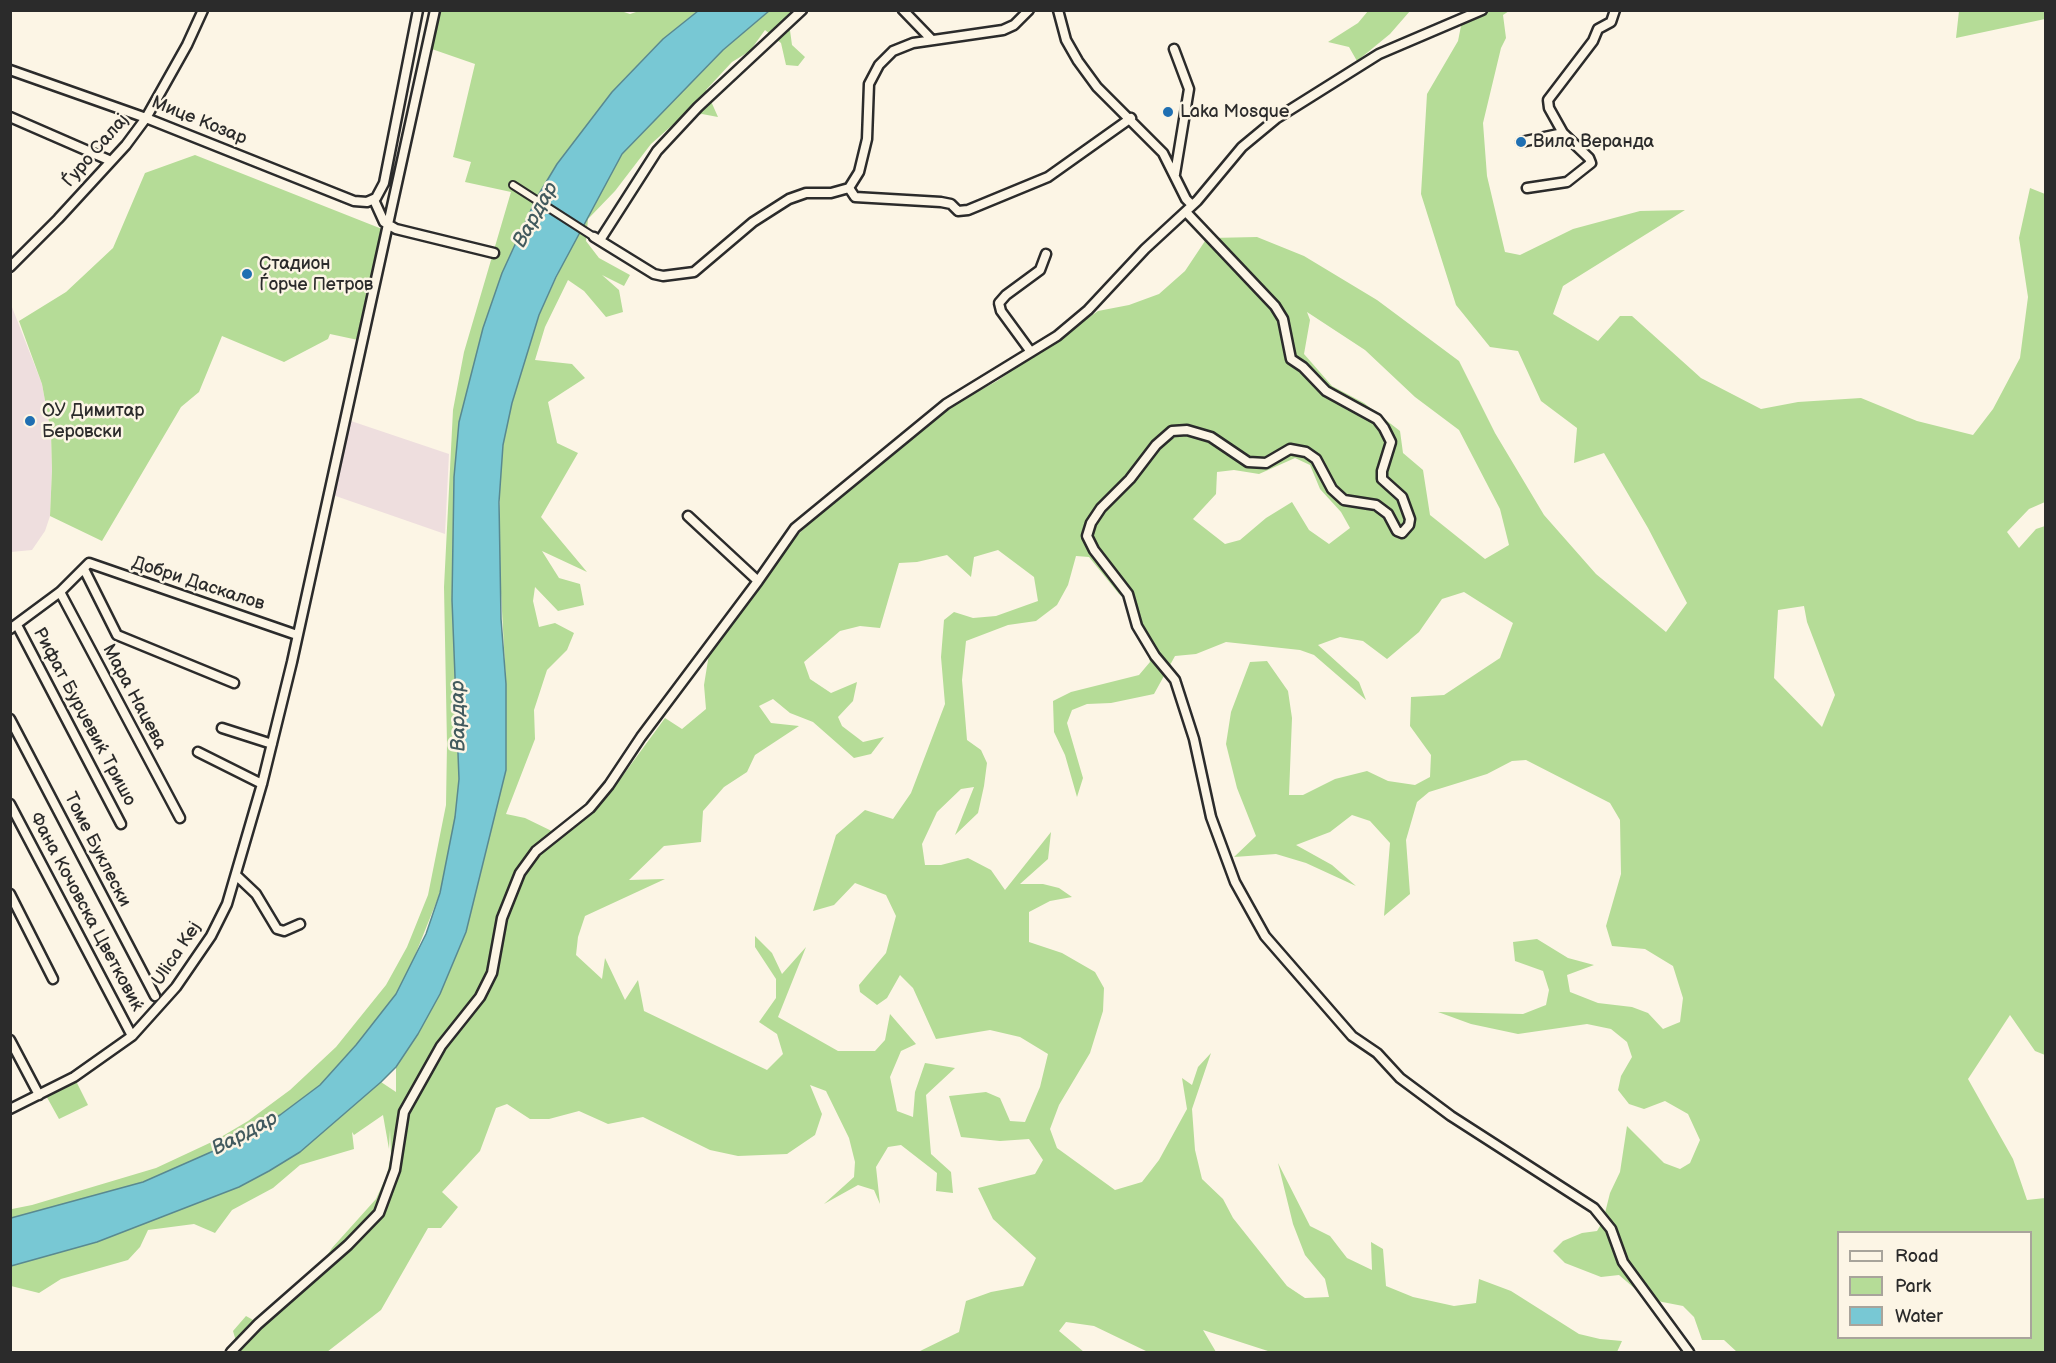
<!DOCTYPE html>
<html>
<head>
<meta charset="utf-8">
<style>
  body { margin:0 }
  #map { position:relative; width:2056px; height:1363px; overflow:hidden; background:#fcf5e5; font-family:"Balsamiq Sans",sans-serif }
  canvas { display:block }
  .frame { position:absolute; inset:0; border:12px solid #2b2b2b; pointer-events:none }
  .legend { position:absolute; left:1837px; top:1231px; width:195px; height:108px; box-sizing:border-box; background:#fcf5e5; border:2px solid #a8a49b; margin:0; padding:8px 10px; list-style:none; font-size:18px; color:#2b2b2b }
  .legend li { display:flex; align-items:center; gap:12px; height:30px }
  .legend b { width:30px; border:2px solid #a8a49b }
</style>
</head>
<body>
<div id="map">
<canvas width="2056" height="1363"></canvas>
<div class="frame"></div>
<ul class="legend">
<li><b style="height:8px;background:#fcf5e5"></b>Road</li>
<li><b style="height:16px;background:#b5dc97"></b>Park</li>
<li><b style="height:16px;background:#78c8d4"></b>Water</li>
</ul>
</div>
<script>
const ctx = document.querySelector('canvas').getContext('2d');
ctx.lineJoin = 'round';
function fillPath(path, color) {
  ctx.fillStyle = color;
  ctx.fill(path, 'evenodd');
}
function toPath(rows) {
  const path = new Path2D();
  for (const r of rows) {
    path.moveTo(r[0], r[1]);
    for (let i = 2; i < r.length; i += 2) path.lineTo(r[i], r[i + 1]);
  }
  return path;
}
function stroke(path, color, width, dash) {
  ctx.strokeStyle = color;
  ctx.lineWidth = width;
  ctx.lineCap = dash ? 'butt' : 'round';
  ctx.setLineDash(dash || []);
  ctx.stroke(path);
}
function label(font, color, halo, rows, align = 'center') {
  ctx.font = font + ' "Balsamiq Sans",sans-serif';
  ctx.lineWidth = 5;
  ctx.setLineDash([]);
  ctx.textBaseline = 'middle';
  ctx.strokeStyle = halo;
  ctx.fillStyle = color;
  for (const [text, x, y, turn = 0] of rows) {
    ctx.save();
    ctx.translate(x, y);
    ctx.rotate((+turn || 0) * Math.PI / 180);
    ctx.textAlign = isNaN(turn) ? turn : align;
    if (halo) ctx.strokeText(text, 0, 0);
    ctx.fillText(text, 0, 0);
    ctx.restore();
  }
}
fillPath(toPath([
  [10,302,42,384,51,433,52,470,50,516,45,531,32,550,11,552],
  [345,419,449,454,445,534,327,493]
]), '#eedede');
fillPath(toPath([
  [618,10,630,14,639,11,698,11,652,50,612,92,557,164,536,199,502,273,483,328,459,422,454,477,452,600,459,779,455,817,440,893,410,968,396,994,356,1046,320,1085,280,1115,227,1145,143,1182,11,1218,10,1206,12,1209,32,1205,156,1168,216,1140,248,1121,290,1090,336,1047,386,985,407,947,428,895,446,805,447,744,444,587,453,410,464,352,511,192,465,182,471,162,453,157,475,64,426,47,435,11],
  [769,11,804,11,789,23,792,45,805,57,798,66,786,65,781,43,765,30,750,51,732,62,706,90,718,117,702,114,677,121,651,144,615,191,588,219,586,241,599,258,630,275,624,286,602,275,619,290,623,312,606,317,584,291,568,280,545,327,535,360,572,364,585,378,548,402,557,443,578,453,541,517,587,572,542,551,559,578,580,584,584,605,558,611,535,587,533,601,539,627,555,623,574,633,567,650,547,670,534,710,535,739,506,814,525,818,562,836,621,778,665,718,682,729,706,709,704,685,709,654,767,579,788,544,827,507,946,409,997,381,1098,311,1129,305,1159,294,1185,271,1205,241,1211,238,1257,237,1304,256,1377,300,1459,361,1495,433,1544,515,1596,574,1666,632,1687,603,1648,528,1604,453,1574,463,1577,428,1541,401,1518,351,1490,347,1456,305,1421,194,1427,94,1458,41,1464,11,1509,11,1503,15,1506,38,1501,48,1483,123,1487,176,1505,252,1520,255,1573,229,1640,211,1685,210,1563,286,1553,314,1598,341,1620,316,1632,316,1701,378,1761,409,1798,402,1861,398,1917,421,1973,435,1993,409,2020,358,2028,297,2019,238,2030,188,2045,194,2045,502,2029,509,2007,532,2019,548,2036,529,2045,526,2045,1055,2035,1051,2010,1015,1968,1079,2013,1159,2027,1200,2045,1198,2045,1352,1737,1352,1724,1340,1702,1340,1694,1317,1683,1306,1647,1299,1619,1275,1601,1277,1565,1263,1553,1251,1563,1241,1582,1233,1597,1231,1603,1221,1610,1193,1620,1172,1627,1126,1664,1163,1680,1169,1690,1163,1700,1140,1688,1114,1665,1101,1644,1109,1629,1104,1618,1090,1621,1076,1632,1057,1627,1042,1611,1029,1587,1024,1518,1034,1471,1024,1438,1012,1523,1014,1546,1005,1549,990,1543,971,1515,961,1513,942,1537,939,1568,958,1594,965,1567,975,1570,992,1598,1003,1632,1007,1648,1013,1663,1029,1680,1022,1683,998,1673,966,1645,949,1612,946,1606,926,1621,874,1620,820,1610,803,1526,760,1512,761,1487,774,1429,792,1417,802,1406,840,1410,894,1384,916,1390,843,1370,821,1352,815,1330,832,1296,845,1332,865,1356,886,1306,863,1276,854,1234,857,1256,836,1237,788,1226,744,1231,712,1250,662,1267,661,1288,691,1292,718,1289,795,1303,795,1335,779,1367,771,1388,781,1415,785,1430,777,1431,755,1410,726,1411,697,1444,695,1500,658,1513,623,1464,592,1442,599,1419,632,1387,659,1363,641,1340,637,1318,645,1359,682,1366,700,1314,655,1300,650,1226,642,1196,654,1175,656,1154,694,1111,703,1087,704,1072,710,1067,723,1083,778,1077,797,1065,755,1054,732,1053,701,1071,692,1139,675,1150,662,1138,610,1119,594,1089,557,1076,556,1068,585,1057,605,1036,621,1008,625,966,641,962,680,967,740,981,750,987,763,984,786,978,813,955,835,974,787,961,789,937,812,922,844,925,865,941,865,968,858,991,870,1005,890,1051,832,1048,859,1020,884,1043,884,1059,888,1072,897,1050,901,1029,912,1029,942,1062,953,1095,972,1104,988,1103,1011,1090,1053,1059,1105,1050,1129,1057,1148,1115,1190,1142,1182,1159,1160,1187,1109,1182,1078,1192,1085,1198,1067,1211,1053,1192,1109,1195,1150,1202,1179,1223,1199,1233,1218,1287,1286,1305,1298,1329,1297,1325,1279,1305,1255,1293,1224,1278,1163,1310,1226,1330,1236,1347,1258,1372,1270,1371,1242,1383,1249,1386,1286,1413,1297,1454,1306,1476,1303,1479,1279,1511,1291,1579,1334,1600,1339,1622,1341,1617,1352,1271,1352,1203,1330,1216,1352,1148,1352,1094,1326,1066,1322,1059,1331,1084,1352,918,1352,959,1332,966,1301,991,1292,1023,1286,1036,1258,993,1219,978,1188,1035,1174,1043,1160,1029,1139,1000,1141,961,1137,949,1096,986,1092,1000,1098,1010,1121,1025,1122,1040,1087,1048,1054,1020,1037,990,1030,936,1039,913,988,900,975,887,998,877,1005,860,992,859,985,886,953,896,916,886,895,855,883,834,905,813,911,836,835,865,810,893,819,911,793,945,704,941,657,944,620,954,612,973,618,996,616,1038,601,1034,577,998,550,974,557,971,577,947,555,917,562,899,563,880,628,860,626,840,631,804,662,810,679,831,693,857,682,853,701,838,717,842,726,863,742,884,737,871,754,854,758,813,722,790,713,773,699,759,706,771,723,799,726,755,755,747,772,724,787,703,811,701,842,664,846,629,880,665,879,585,916,578,937,576,955,602,979,605,958,625,1000,638,980,644,1011,767,1070,783,1054,777,1034,759,1022,776,998,776,979,755,947,755,936,772,953,782,974,806,947,778,1017,838,1051,875,1051,885,1040,890,1014,916,1044,901,1051,890,1077,897,1111,913,1117,915,1092,925,1063,955,1068,926,1095,931,1154,951,1172,953,1193,936,1191,937,1173,901,1145,888,1147,876,1167,880,1204,874,1190,858,1185,824,1204,854,1177,855,1162,849,1138,826,1091,810,1085,822,1114,815,1135,787,1154,738,1156,710,1150,643,1117,608,1124,579,1111,549,1119,530,1119,507,1104,496,1108,480,1151,442,1192,458,1207,441,1228,428,1228,381,1310,327,1352,235,1352,238,1348,233,1331,246,1316,262,1325,310,1282,332,1248,376,1199,387,1175,391,1155,390,1130,389,1149,383,1115,354,1135,352,1132,354,1149,300,1165,273,1188,232,1210,215,1233,194,1224,148,1230,140,1247,128,1260,61,1279,39,1293,11,1286,10,1266,97,1242,239,1187,300,1152,381,1082,396,1092,396,1067,440,994,466,932,506,770,506,684,499,556,500,480,503,445,512,403,539,315,577,233,622,154,723,50],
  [1307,312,1365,350,1415,397,1459,430,1500,509,1509,545,1485,559,1430,515,1423,470,1403,453,1400,431,1364,403,1332,386,1304,354,1310,320],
  [1295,458,1310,465,1320,489,1341,512,1350,528,1329,544,1309,530,1292,502,1266,518,1240,540,1225,544,1193,519,1216,494,1217,472,1234,470,1259,474],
  [1804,606,1807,622,1835,695,1822,727,1774,678,1778,610],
  [1838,1232,2030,1232,2030,1338,1838,1338],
  [1368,11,1410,11,1390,34,1357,61,1349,47,1328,42,1358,23],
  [1959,11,2045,11,2045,19,1956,38],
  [195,155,382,229,358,340,330,334,328,339,284,362,222,336,199,392,181,407,102,541,50,516,52,470,51,433,42,384,19,321,66,292,113,248,145,173],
  [74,1077,88,1105,59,1119,44,1092]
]), '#b5dc97');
const water = toPath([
  [698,11,769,11,723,50,622,154,556,277,539,315,512,403,503,445,499,502,501,619,506,684,506,770,466,932,440,994,418,1034,396,1067,381,1082,300,1152,269,1171,239,1187,97,1242,11,1266,11,1218,143,1182,227,1145,280,1115,320,1085,356,1045,396,994,426,934,440,893,455,817,459,779,452,600,454,477,459,422,483,328,502,273,536,199,557,164,612,92,663,39,698,11]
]);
fillPath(water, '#78c8d4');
stroke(water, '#598990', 1.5);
const pedestrian = toPath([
  [513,185,594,237]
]);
const minor = toPath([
  [903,10,932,40],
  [1058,10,1066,40,1078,61,1097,87,1163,153,1186,199,1191,204],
  [1174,49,1189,89,1175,174],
  [10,70,146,118,354,201,367,202,376,198,384,183,418,10],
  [10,117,111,161],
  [1521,142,1563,133],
  [849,188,855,197,941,202,951,204,958,211,968,210,1048,177,1131,118],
  [1527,188,1567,182,1591,163,1589,158,1563,133,1549,108,1548,100,1593,41,1598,29,1611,22,1615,10],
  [374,200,384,222,396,229,494,253],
  [1186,212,1275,306,1283,319,1291,359,1303,367,1326,391,1377,419,1384,428,1391,442,1382,471,1382,479,1402,497,1410,519,1409,525,1402,533,1397,531,1388,514,1376,505,1344,500,1332,489,1316,459,1306,452,1290,449,1266,463,1248,462,1211,437,1187,430,1172,431,1156,445,1130,479,1101,508,1091,523,1087,536,1094,550,1128,594,1137,626,1155,656,1175,680,1194,739,1211,817,1235,882,1265,936,1352,1036,1377,1053,1400,1078,1451,1116,1594,1208,1611,1229,1623,1262,1689,1352],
  [594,237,654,274,663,276,694,272,753,222,789,199,806,193,831,193,849,188,859,172,867,139,869,84,879,65,893,51,913,43,1003,30,1014,25,1029,10],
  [600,240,657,151,698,107,802,10],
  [10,267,58,219,126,145,146,118,187,45,203,10],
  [1031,352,1001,311,999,303,1006,295,1040,270,1046,254],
  [688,516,758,581],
  [84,569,117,635,234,683],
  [60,592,180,818],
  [17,625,121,824],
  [10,629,60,592,89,563,297,635],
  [10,719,155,996],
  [222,728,272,744],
  [198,752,262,784],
  [10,804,132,1036],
  [237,876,256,894,277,929,284,931,300,924],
  [10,894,53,979],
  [10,1040,39,1095],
  [10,1109,74,1077,132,1036,176,987,211,936,227,904,262,784,292,662,435,10],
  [231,1352,258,1324,348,1245,379,1213,395,1170,404,1112,441,1046,480,997,492,973,502,918,520,873,536,851,590,808,609,785,641,737,758,581,795,528,946,404,1057,336,1088,310,1145,249,1197,201,1242,147,1277,118,1379,54,1482,10]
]);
stroke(pedestrian, '#2b2b2b', 10);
stroke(minor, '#2b2b2b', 13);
stroke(pedestrian, '#fcf5e5', 6);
stroke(minor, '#fcf5e5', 8);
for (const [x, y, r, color] of [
  [1168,112,6,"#1f6fb2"],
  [1521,142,6,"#1f6fb2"],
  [247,274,6,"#1f6fb2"],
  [30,421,6,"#1f6fb2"]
]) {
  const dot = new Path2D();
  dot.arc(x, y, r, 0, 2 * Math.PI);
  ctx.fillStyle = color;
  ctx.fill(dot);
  stroke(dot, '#fcf5e5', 2);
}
label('18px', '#2b2b2b', '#fcf5e5', [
  ["Laka Mosque",1180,112],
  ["Вила Веранда",1533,142],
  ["Стадион",259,264],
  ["Ѓорче Петров",259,285],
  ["ОУ Димитар",42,411],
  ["Беровски",42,432]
], 'left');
label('18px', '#2b2b2b', '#fcf5e5', [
  ["Мице Козар",199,121,22],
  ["Ѓуро Салај",96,151,-49],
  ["Добри Даскалов",198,584,18],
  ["Мара Нацева",134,697,62],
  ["Рифат Бурџевиќ Тришо",84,717,62],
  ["Томе Буклески",97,850,63],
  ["Фана Кочовска Цветковиќ",86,912,62],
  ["Ulica Kej",177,954,-56]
]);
label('italic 20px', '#425a5e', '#fcf5e5', [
  ["Вардар",536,215,-61],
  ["Вардар",459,716,-91],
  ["Вардар",245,1134,-28]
]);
</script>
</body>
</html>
